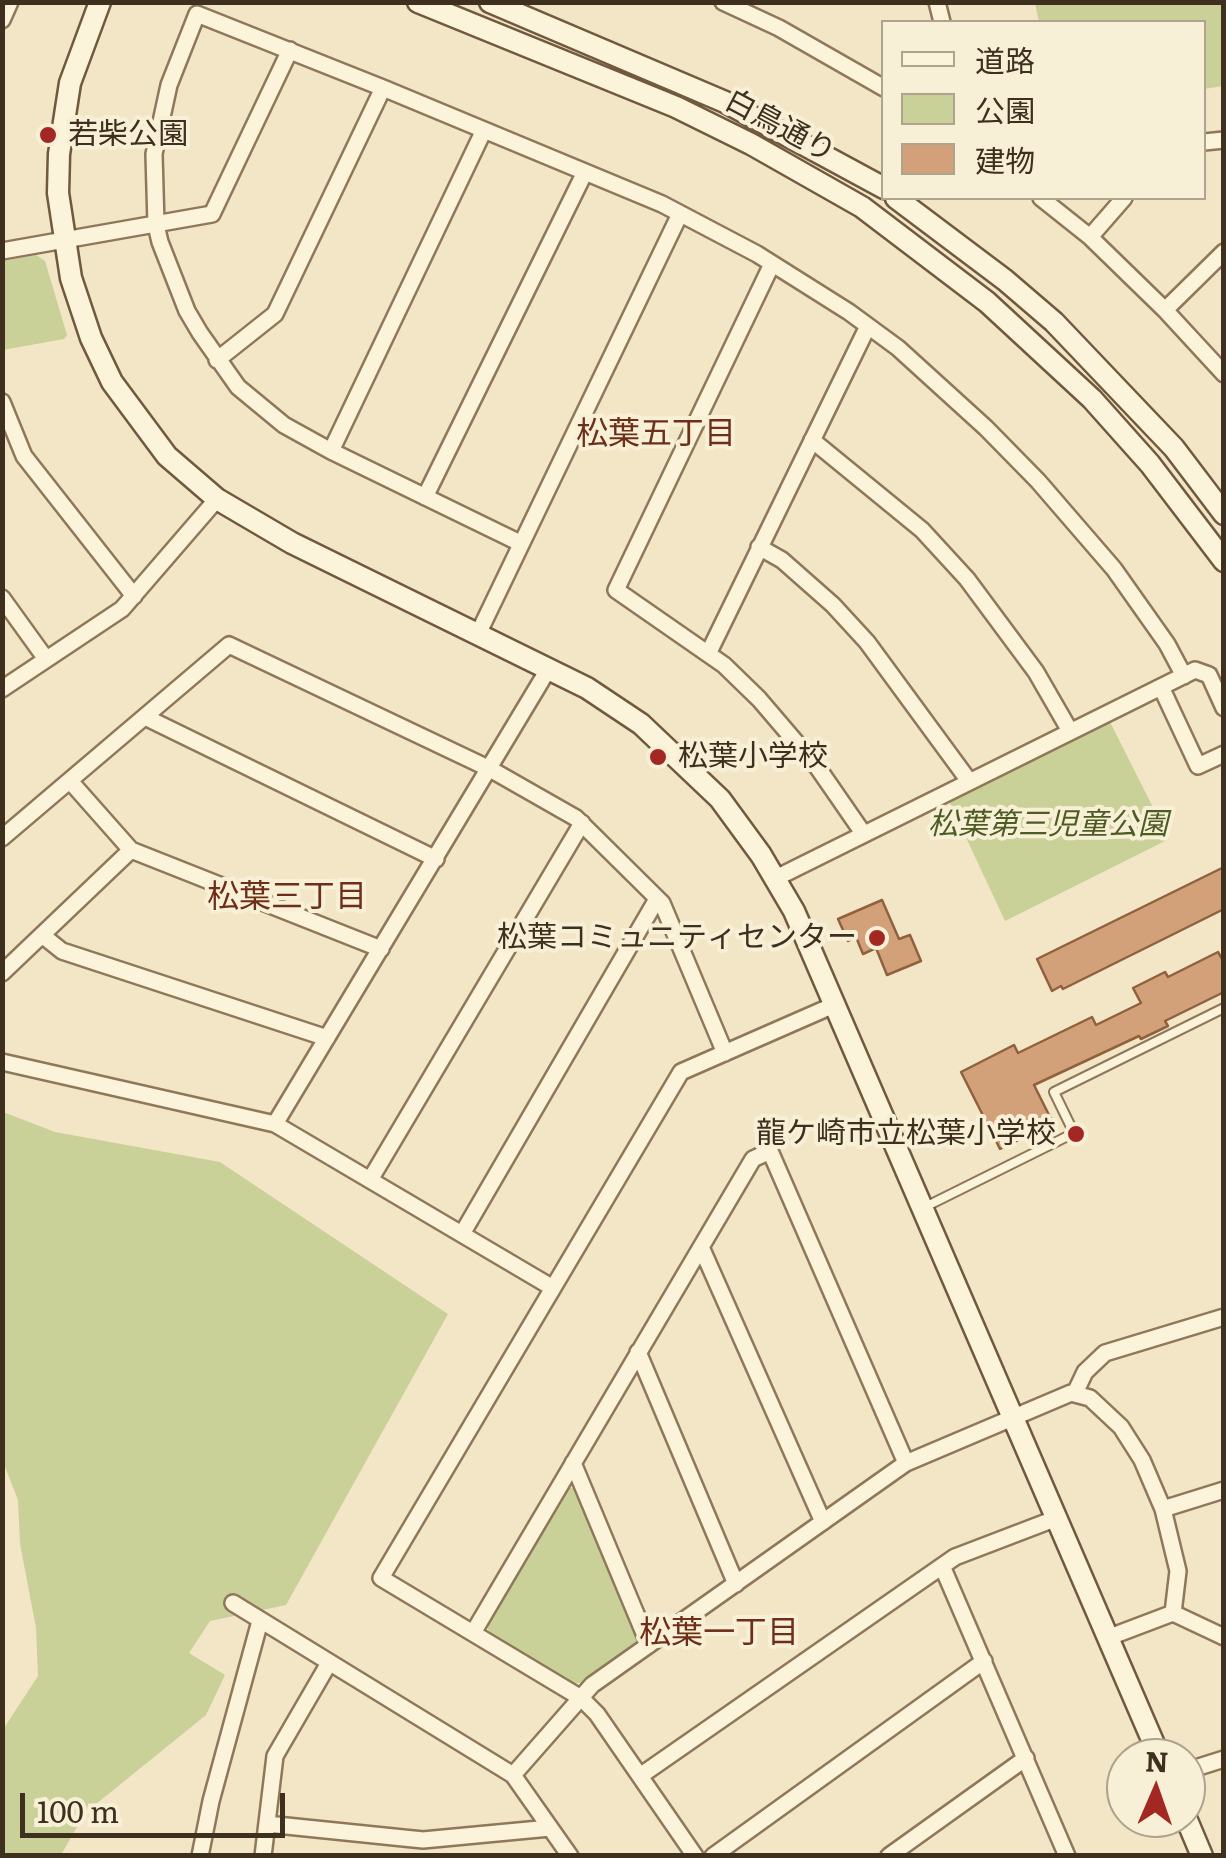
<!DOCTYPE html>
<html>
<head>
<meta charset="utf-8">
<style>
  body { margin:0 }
  #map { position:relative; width:1226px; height:1858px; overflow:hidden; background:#f2e6c6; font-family:Literata,"Noto Sans JP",serif }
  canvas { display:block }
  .frame { position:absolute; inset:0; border:5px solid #3e2f1f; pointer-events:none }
  .legend { position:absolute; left:881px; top:20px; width:325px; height:180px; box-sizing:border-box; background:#f8f0d6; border:2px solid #aea38d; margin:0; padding:12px 18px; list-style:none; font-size:30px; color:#3e2f1f }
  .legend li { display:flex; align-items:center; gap:20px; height:50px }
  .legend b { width:50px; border:2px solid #aea38d }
  .north { position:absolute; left:1106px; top:1738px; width:100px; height:100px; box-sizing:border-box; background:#f8f0d6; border:2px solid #aea38d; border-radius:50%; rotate:2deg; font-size:28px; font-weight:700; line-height:40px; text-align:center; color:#3e2f1f }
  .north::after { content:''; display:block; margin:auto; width:35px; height:45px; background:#a32824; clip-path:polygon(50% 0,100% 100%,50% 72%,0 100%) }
  .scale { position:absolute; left:20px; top:1793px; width:265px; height:45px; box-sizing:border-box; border:5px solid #3e2f1f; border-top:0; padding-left:12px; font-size:30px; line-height:35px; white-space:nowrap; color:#3e2f1f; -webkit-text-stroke:8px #f8f0d6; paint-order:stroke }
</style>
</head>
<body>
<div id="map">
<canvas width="1226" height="1858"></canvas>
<div class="frame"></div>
<ul class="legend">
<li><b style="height:12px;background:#fbf3da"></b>道路</li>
<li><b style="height:28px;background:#c9d198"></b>公園</li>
<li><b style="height:28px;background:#d3a179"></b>建物</li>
</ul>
<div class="north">N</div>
<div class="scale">100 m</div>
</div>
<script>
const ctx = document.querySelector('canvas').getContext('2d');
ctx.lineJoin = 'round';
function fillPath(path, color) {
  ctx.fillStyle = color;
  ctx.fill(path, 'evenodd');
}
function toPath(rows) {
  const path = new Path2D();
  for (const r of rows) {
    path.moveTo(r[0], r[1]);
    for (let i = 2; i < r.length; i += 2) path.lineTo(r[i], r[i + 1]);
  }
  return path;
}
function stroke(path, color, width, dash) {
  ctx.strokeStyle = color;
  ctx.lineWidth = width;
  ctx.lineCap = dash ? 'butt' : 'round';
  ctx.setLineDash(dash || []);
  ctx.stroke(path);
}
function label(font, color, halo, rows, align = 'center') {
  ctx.font = font + ' Literata,"Noto Sans JP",serif';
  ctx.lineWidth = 8;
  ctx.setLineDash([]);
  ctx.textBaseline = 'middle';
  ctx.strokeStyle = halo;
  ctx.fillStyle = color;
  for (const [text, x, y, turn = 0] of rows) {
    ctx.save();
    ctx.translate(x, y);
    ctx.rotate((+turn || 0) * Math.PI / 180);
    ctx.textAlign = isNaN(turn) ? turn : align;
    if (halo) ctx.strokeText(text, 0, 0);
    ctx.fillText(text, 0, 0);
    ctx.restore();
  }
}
fillPath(toPath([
  [1035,3,1223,3,1223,86,1204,89,1204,22,1039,22],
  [36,255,45,261,67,335,64,339,3,350,3,261],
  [1110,722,1169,839,1005,921,948,799],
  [3,1112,55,1132,220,1162,448,1314,286,1605,210,1621,189,1653,225,1675,206,1715,85,1813,61,1855,3,1855,2,1731,38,1676,36,1628,20,1544,18,1500,3,1462],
  [567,1488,577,1488,636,1633,636,1643,581,1683,574,1683,489,1632,487,1625]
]), '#c9d198');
const building = toPath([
  [1224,867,1224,909,1063,989,1061,986,1052,991,1037,959,1224,867],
  [882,900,899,939,910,935,921,961,887,975,876,948,863,954,856,937,848,941,838,919,882,900],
  [1218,952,1224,962,1224,992,1165,1021,1168,1026,1141,1039,1139,1036,1034,1085,1053,1123,1000,1149,961,1072,1014,1045,1018,1053,1092,1017,1096,1025,1141,1003,1133,988,1165,972,1168,977,1218,952]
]);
fillPath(building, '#d3a179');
stroke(building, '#90613d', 2.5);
const lane = toPath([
  [925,1207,1074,1133,1054,1092,1224,1008]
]);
const street = toPath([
  [723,2,779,28,884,88],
  [937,2,942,22],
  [2,20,10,2],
  [1204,142,1224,140],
  [1041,198,1090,237,1165,310,1224,374],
  [1090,237,1124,198],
  [2,251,212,214,290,50],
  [772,264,616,590,724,665,759,699,818,768,863,833],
  [1165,310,1224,252],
  [217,360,275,314,383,88],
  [2,402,24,456,134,596],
  [812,440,922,530,967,579,1036,672,1070,731],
  [331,451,484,130],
  [425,497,585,172],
  [520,543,331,451,284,425,238,387,200,333,187,311,160,242,156,225,154,154,169,85,197,14,383,88,662,204,757,254,849,312,898,348,986,428,1038,481,1114,569,1167,644,1184,676],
  [759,547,782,560,833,605,867,642,969,781],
  [2,598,46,659],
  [479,632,680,214],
  [708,654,868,326],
  [1161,687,1198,766,1224,754],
  [2,689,122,609,217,499],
  [145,717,436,859],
  [70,781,131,850,381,949],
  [2,838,229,645,490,769,576,818,662,903,725,1053],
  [776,878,1195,670,1209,675,1224,708],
  [42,935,62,951,327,1038],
  [2,973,131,850],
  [2,1062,275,1124,553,1288],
  [275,1124,549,668],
  [370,1180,582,823],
  [462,1234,657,899],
  [701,1247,823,1522],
  [638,1352,736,1584],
  [1075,1393,1085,1372,1105,1353,1224,1317],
  [573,1463,649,1645],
  [1163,1509,1224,1490],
  [942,1566,1067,1856],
  [233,1603,513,1775,570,1856],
  [473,1633,753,1159,770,1151,906,1463],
  [1107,1638,1173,1613,1224,1637],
  [1186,1771,1224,1759],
  [513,1775,592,1685,906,1463,1071,1393,1090,1398,1121,1427,1142,1460,1163,1509,1178,1571,1173,1613],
  [640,1776,955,1557,1057,1518],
  [267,1824,423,1840,550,1828],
  [200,1856,211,1801,260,1621],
  [263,1856,275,1756,329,1663],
  [695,1856,597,1714,581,1698,381,1578,681,1072,834,1005],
  [713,1856,984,1661],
  [889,1856,1026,1758]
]);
const secondary = toPath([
  [100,2,70,83,59,154,58,193,71,278,91,338,112,382,167,456,217,499,292,543,587,688,641,724,720,799,761,855,794,911,1160,1758],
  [418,2,676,107,751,144,862,207,987,302,1092,399,1150,464,1224,561],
  [490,2,725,102,884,188],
  [896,198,1005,280,1054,322,1174,448,1224,514],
  [1186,1818,1202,1856]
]);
stroke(lane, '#8f785a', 12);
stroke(street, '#8f785a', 20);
stroke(secondary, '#71593d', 25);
stroke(lane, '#fbf3da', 8);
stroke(street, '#fbf3da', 15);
stroke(secondary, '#fbf3da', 20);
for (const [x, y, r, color] of [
  [48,135,10,"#a32824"],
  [658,757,10,"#a32824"],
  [877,938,10,"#a32824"],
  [1076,1134,10,"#a32824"]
]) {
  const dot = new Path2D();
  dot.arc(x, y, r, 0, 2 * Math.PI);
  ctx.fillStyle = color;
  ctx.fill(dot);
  stroke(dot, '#f8f0d6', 4);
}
label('30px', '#3e2f1f', '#f8f0d6', [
  ["白鳥通り",780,127,28]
]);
label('30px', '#3e2f1f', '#f8f0d6', [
  ["若柴公園",68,135],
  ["松葉小学校",678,757],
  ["松葉コミュニティセンター",857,938,"right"],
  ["龍ケ崎市立松葉小学校",1056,1134,"right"]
], 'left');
label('italic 30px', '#4c5c23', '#f8f0d6', [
  ["松葉第三児童公園",1048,825]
]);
label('32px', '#6e2f1a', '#f8f0d6', [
  ["松葉五丁目",656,435],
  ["松葉三丁目",287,898],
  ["松葉一丁目",719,1634]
]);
</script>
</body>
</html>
